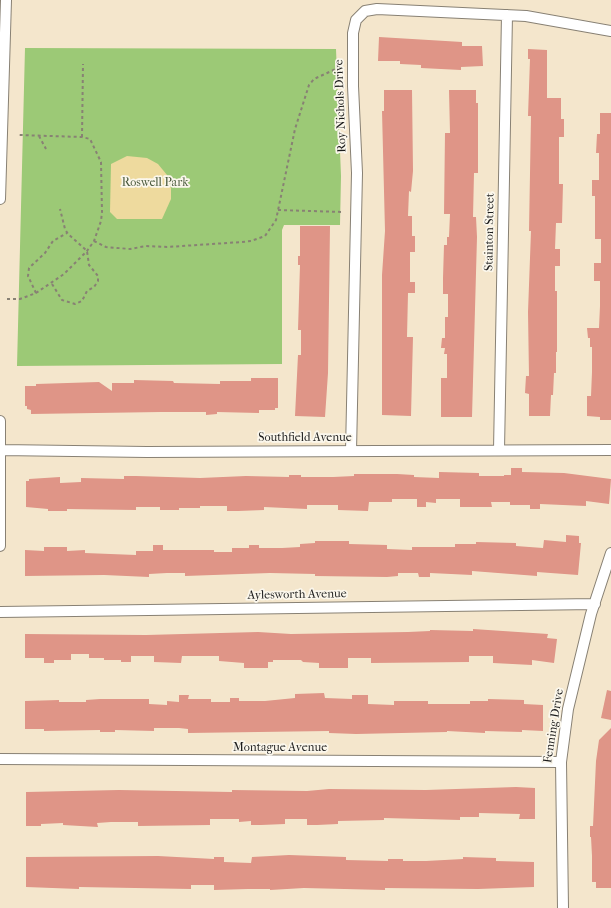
<!DOCTYPE html>
<html>
<head>
<meta charset="utf-8">
<style>
  body { margin:0 }
  canvas { display:block; background:#f4e6cc }
</style>
</head>
<body>
<canvas width="611" height="908"></canvas>
<script>
const ctx = document.querySelector('canvas').getContext('2d');
ctx.lineJoin = 'round';
function fillPath(path, color) {
  ctx.fillStyle = color;
  ctx.fill(path, 'evenodd');
}
function toPath(rows) {
  const path = new Path2D();
  for (const r of rows) {
    path.moveTo(r[0], r[1]);
    for (let i = 2; i < r.length; i += 2) path.lineTo(r[i], r[i + 1]);
  }
  return path;
}
function stroke(path, color, width, dash) {
  ctx.strokeStyle = color;
  ctx.lineWidth = width;
  ctx.lineCap = dash ? 'butt' : 'round';
  ctx.setLineDash(dash || []);
  ctx.stroke(path);
}
function label(font, color, halo, rows, align = 'center') {
  ctx.font = font + ' "IM FELL French Canon",serif';
  ctx.lineWidth = 3.5;
  ctx.setLineDash([]);
  ctx.textBaseline = 'middle';
  ctx.strokeStyle = halo;
  ctx.fillStyle = color;
  for (const [text, x, y, turn = 0] of rows) {
    ctx.save();
    ctx.translate(x, y);
    ctx.rotate((+turn || 0) * Math.PI / 180);
    ctx.textAlign = isNaN(turn) ? turn : align;
    if (halo) ctx.strokeText(text, 0, 0);
    ctx.fillText(text, 0, 0);
    ctx.restore();
  }
}
fillPath(toPath([
  [25,48,336,49,341,176,340,225,284,225,282,230,282,364,17,366]
]), '#9cc976');
fillPath(toPath([
  [127,156,147,158,158,164,167,175,171,188,171,199,162,219,117,219,110,212,111,164]
]), '#eeda9e');
fillPath(toPath([
  [379,37,462,42,462,46,482,46,483,66,461,67,461,70,421,68,421,65,400,64,400,61,378,61],
  [528,49,547,50,547,98,561,98,561,119,564,119,564,137,559,137,559,184,563,184,562,223,556,223,555,249,560,249,560,266,555,266,555,291,557,291,557,352,556,352,556,373,554,373,553,395,551,395,550,416,529,416,529,394,525,393,526,376,529,376,528,312,531,231,529,231,531,116,528,116,530,59,528,59],
  [384,90,412,90,413,171,411,192,409,191,408,216,412,216,412,236,415,236,415,252,410,252,410,282,415,282,415,293,408,293,407,337,413,337,411,416,382,415,382,275,385,231,382,111,384,111],
  [449,90,476,90,476,103,478,103,478,173,474,173,473,217,476,217,477,237,472,417,441,417,441,378,447,378,447,354,444,354,445,348,441,348,442,338,445,338,445,317,448,317,448,294,443,294,443,278,444,245,447,245,447,237,449,237,450,214,444,214,445,133,450,133],
  [600,113,611,113,611,420,600,420,600,417,587,416,587,396,591,396,592,372,592,347,590,347,590,338,588,338,587,328,599,328,600,306,600,281,594,281,594,263,601,263,601,239,595,239,595,196,592,196,592,180,599,180,599,153,596,153,597,134,600,134],
  [300,226,330,226,328,373,325,417,295,416,298,355,301,355,301,330,298,330,300,265,298,265,298,256,300,256],
  [251,378,278,378,278,408,275,408,275,410,259,410,259,413,217,412,217,414,206,415,206,412,161,412,31,414,31,410,27,409,27,406,25,406,25,386,36,386,36,384,99,382,112,391,112,383,134,383,134,380,173,381,174,383,220,384,220,381,251,381],
  [511,468,522,468,522,472,564,473,611,479,609,504,586,501,586,506,540,504,540,509,530,509,530,505,510,505,510,502,491,502,492,507,460,507,460,499,436,499,436,503,426,502,426,507,417,507,417,499,392,499,392,502,369,502,368,511,338,510,338,505,307,505,307,509,264,507,264,510,238,511,227,511,227,506,200,506,200,508,179,508,179,510,160,510,160,507,136,507,136,510,67,509,67,511,48,511,48,509,26,507,26,481,29,481,29,479,60,477,60,483,81,482,81,478,124,479,124,476,136,476,200,478,246,476,289,477,289,475,301,475,301,477,333,477,354,476,354,474,397,474,414,475,414,477,439,478,439,472,479,473,479,476,504,476,504,475,511,475],
  [566,535,579,536,579,543,581,543,578,575,537,572,537,576,472,571,472,575,430,573,430,577,419,577,418,573,398,573,398,576,387,577,315,576,315,574,270,573,185,576,185,573,167,573,149,574,149,577,104,575,25,576,25,550,44,551,44,547,67,547,67,551,85,550,85,553,136,555,136,551,153,551,153,545,163,545,163,550,214,550,214,552,232,552,232,548,249,548,249,545,259,545,259,548,282,548,300,547,300,544,315,543,315,541,349,541,349,544,387,545,387,549,412,550,412,547,455,547,455,544,476,544,476,542,516,543,516,546,543,548,544,540,566,542],
  [473,629,548,634,547,638,557,639,554,663,532,660,532,665,493,663,493,656,469,656,469,662,371,663,371,658,348,658,348,668,319,668,319,663,303,662,301,660,273,660,273,662,268,662,268,668,244,668,244,663,219,661,219,656,182,656,181,663,154,662,154,656,131,656,131,662,121,662,121,660,104,660,104,658,89,658,89,654,71,654,71,660,54,660,54,663,44,663,44,658,25,658,25,634,146,635,258,632,291,634,408,632,430,631,430,630,473,631],
  [607,690,611,691,611,720,601,718],
  [324,693,325,698,352,699,352,695,368,695,368,704,394,705,394,701,428,701,428,704,470,704,470,701,488,701,488,699,524,700,524,704,543,705,543,731,522,730,522,732,485,731,485,733,447,731,447,732,356,734,329,733,329,731,188,733,188,729,179,728,154,728,154,731,115,730,115,732,100,732,100,730,44,731,44,729,25,729,25,701,59,700,59,702,86,702,86,700,100,699,149,699,149,704,167,705,167,701,179,702,179,695,189,695,188,699,211,699,211,702,230,702,230,698,239,698,239,701,265,701,295,698,295,694],
  [611,728,611,888,596,888,596,882,592,882,592,856,591,837,590,837,590,826,593,826,596,761,599,740],
  [516,787,535,788,535,819,519,819,520,814,479,813,479,817,460,817,460,820,384,818,384,820,338,821,338,824,317,825,307,825,307,819,285,819,285,824,261,825,251,825,251,821,239,822,239,819,210,819,210,825,138,826,138,822,111,822,97,823,98,827,63,825,63,823,41,824,41,826,26,826,26,792,119,790,232,792,232,790,307,791,329,789,426,790],
  [289,855,346,857,346,860,388,861,388,859,403,859,403,861,426,861,463,859,463,857,496,858,496,861,534,862,534,887,478,889,385,888,385,890,304,888,270,890,270,889,248,889,214,890,214,885,191,885,191,889,79,887,79,889,26,887,26,857,158,856,214,859,214,857,224,857,224,862,251,863,252,857]
]), '#df9587');
const street = toPath([
  [0,199,6,0],
  [0,421,0,546],
  [0,450,147,452,611,450],
  [499,450,507,15],
  [351,451,357,173,353,86,353,33,356,20,365,11,377,9,526,16,611,31],
  [0,612,595,604],
  [0,759,561,762],
  [563,908,561,762,568,709,591,614,611,553]
]);
stroke(street, '#888174', 12);
stroke(toPath([
  [39,136,46,149],
  [82,137,83,64],
  [278,210,342,212],
  [94,241,106,247,130,249,146,246,167,247,242,242,251,241,265,236,276,220,295,129,309,85,314,79,338,68],
  [52,284,62,300,75,304,82,301,87,291,94,287,98,281,98,276,89,265,87,251,68,234,65,229,60,209],
  [36,293,28,276,29,268,45,253,53,241,67,233],
  [7,299,20,299,36,293,64,274,87,251,94,241,101,221,102,212,101,162,90,139,82,137,19,135]
]), '#888174', 2, [3, 3]);
stroke(street, '#fff', 10);
label('12px', '#1c1c1c', '#fbf7ec', [
  ["Roy Nichols Drive",341,106,-92],
  ["Stainton Street",490,232,-89],
  ["Southfield Avenue",305,438],
  ["Aylesworth Avenue",297,595,-1],
  ["Fenning Drive",554,726,-81],
  ["Montague Avenue",280,748]
]);
label('12px', '#49593c', '#fbf7ec', [
  ["Roswell Park",155,183]
]);
</script>
</body>
</html>
